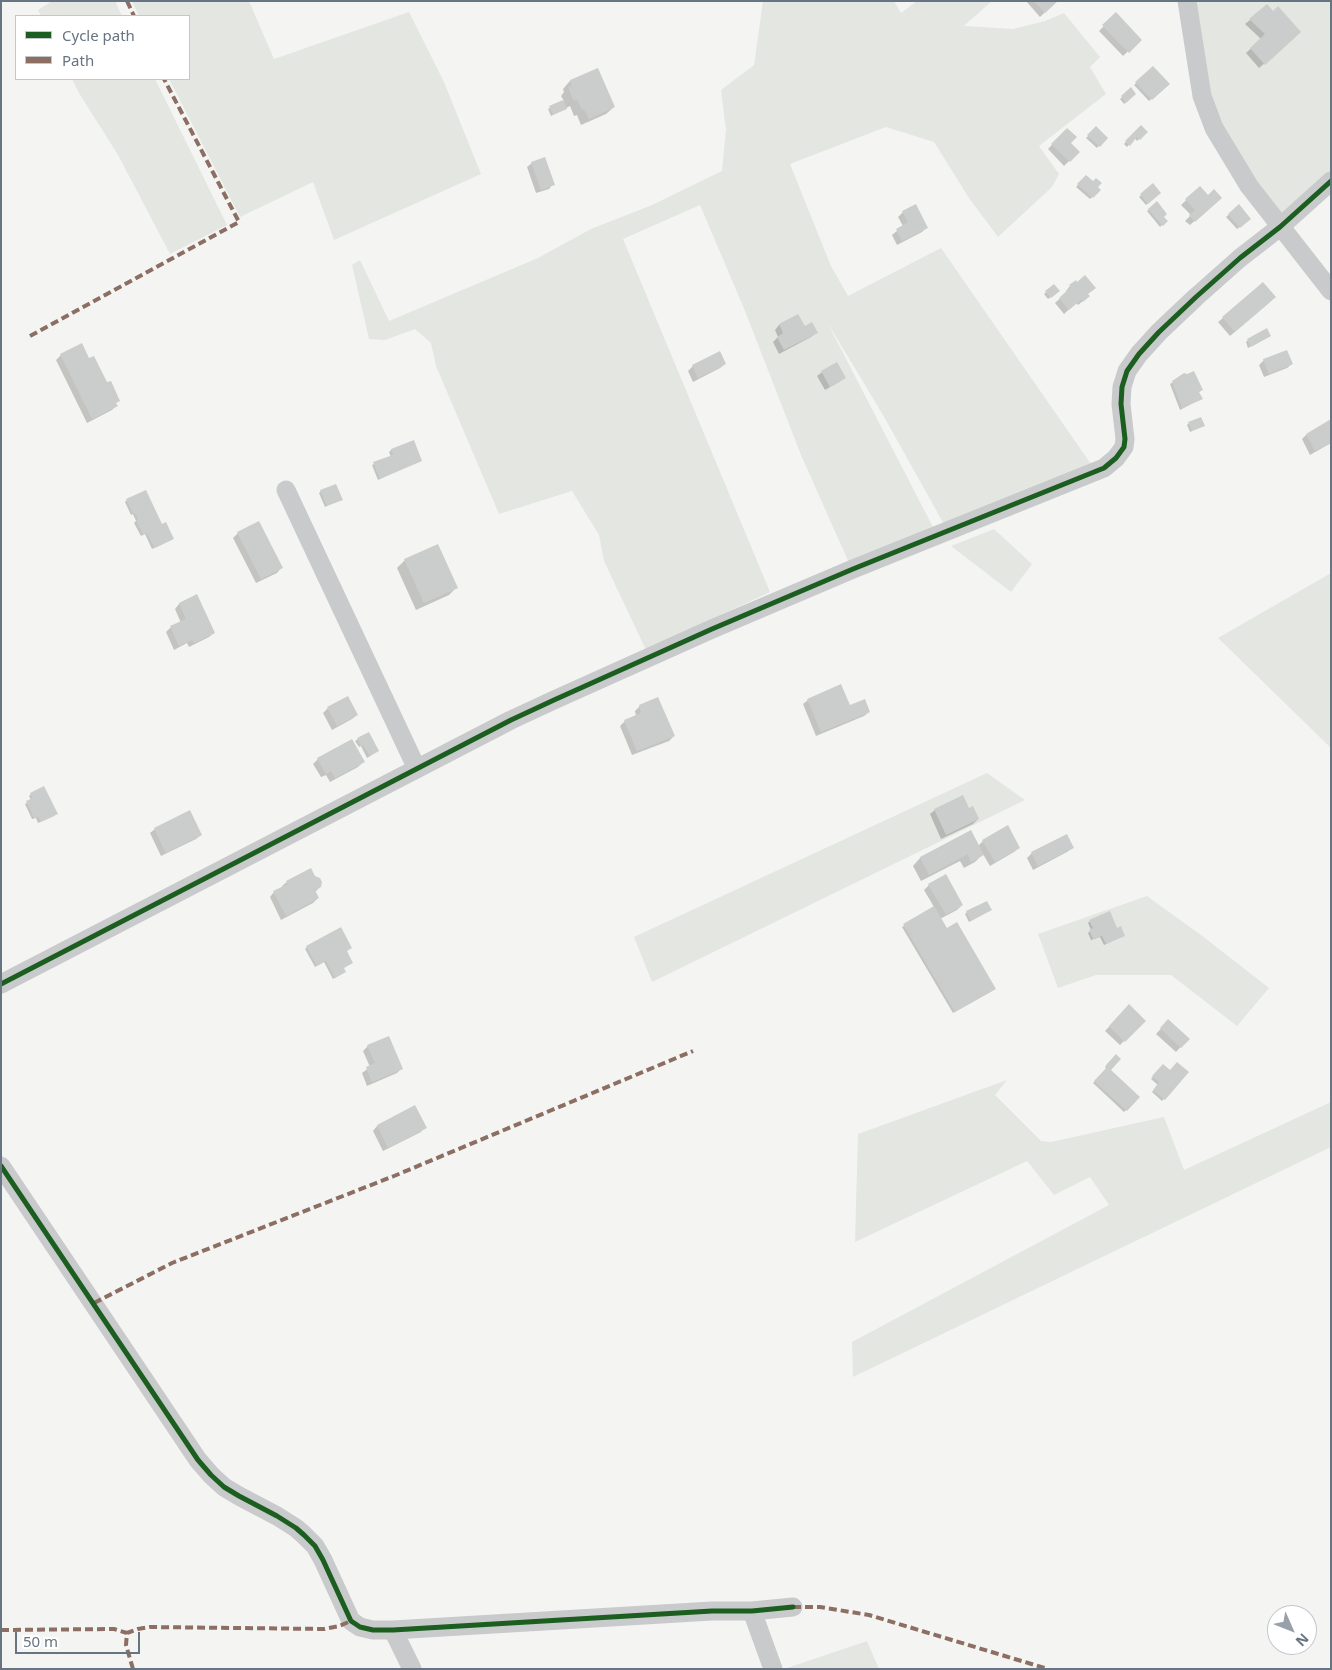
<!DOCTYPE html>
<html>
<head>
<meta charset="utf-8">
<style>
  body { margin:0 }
  #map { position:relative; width:1332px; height:1670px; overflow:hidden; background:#f4f5f3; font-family:"Noto Sans",sans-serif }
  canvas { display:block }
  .frame { position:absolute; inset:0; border:2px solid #677481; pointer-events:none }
  .legend { position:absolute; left:15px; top:15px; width:175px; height:65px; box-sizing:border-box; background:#fff; border:1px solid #c2c7cd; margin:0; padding:6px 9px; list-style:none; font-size:15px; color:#677481 }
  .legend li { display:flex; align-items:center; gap:10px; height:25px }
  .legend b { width:25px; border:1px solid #c2c7cd }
  .north { position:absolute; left:1267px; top:1605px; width:50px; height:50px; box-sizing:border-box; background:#fff; border:1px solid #c2c7cd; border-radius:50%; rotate:134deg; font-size:14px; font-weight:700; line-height:20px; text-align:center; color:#677481 }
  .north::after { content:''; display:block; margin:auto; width:18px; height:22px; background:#98a1a9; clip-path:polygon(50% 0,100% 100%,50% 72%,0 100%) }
  .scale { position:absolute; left:15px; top:1632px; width:125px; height:22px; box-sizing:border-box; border:2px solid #677481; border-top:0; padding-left:6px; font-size:15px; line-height:18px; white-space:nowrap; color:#677481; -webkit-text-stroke:4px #fff; paint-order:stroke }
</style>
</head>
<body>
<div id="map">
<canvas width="1332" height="1670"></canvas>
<div class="frame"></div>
<ul class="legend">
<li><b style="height:6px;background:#1b5e20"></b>Cycle path</li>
<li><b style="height:6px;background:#8d6e63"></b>Path</li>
</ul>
<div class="north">N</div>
<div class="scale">50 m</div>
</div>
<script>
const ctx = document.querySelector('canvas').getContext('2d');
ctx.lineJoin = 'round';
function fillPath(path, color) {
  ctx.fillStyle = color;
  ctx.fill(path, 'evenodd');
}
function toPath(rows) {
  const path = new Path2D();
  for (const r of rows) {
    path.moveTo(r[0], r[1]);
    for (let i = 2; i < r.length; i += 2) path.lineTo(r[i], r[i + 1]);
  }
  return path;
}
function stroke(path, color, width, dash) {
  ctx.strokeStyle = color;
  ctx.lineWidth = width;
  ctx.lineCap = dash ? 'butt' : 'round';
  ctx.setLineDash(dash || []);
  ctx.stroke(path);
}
fillPath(toPath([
  [52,1,115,1,122,16,41,16,38,10],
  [132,1,249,1,274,59,409,12,444,82,481,174,334,240,313,182,240,217,169,79,189,79,189,16,139,16],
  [763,1,894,1,901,13,917,1,992,1,964,26,1013,29,1045,21,1064,13,1100,57,1090,67,1106,94,1039,146,1059,174,1052,187,998,237,969,198,934,142,886,127,790,164,831,266,848,296,941,248,1093,467,945,526,883,415,827,322,935,531,849,563,801,455,745,311,700,205,623,239,770,592,646,650,604,561,599,535,572,491,499,514,436,366,431,343,415,329,385,340,369,339,352,265,360,260,389,321,538,258,591,229,652,205,722,171,726,130,721,90,754,65],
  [1195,1,1331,1,1331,189,1289,225,1228,142,1206,91],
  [72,79,155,79,227,225,170,254,118,155,79,93],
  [994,529,1032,564,1011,592,951,546],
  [1331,573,1331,748,1218,638],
  [987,773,1025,800,652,982,634,937],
  [1147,896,1205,938,1269,988,1237,1026,1171,975,1096,975,1058,988,1038,934],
  [1007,1080,995,1095,1041,1141,1051,1142,1164,1117,1184,1170,1331,1102,1331,1147,853,1377,852,1342,1109,1205,1090,1177,1054,1195,1027,1161,855,1242,858,1134],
  [867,1641,879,1669,784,1669]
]), '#e3e6e1');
fillPath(toPath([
  [1026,1,1057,1,1040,17],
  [1116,14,1140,40,1123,56,1099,31],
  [1250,20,1295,37,1259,68,1246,53,1261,39,1245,24],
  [1153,68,1168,84,1149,101,1134,85],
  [597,69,614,107,606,114,581,125,577,115,574,116,570,106,551,116,548,109,564,101,561,96,564,92,563,89,570,81],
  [1131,89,1135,94,1124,104,1120,99],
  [1141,126,1146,132,1137,141,1135,138,1127,147,1124,144],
  [1096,128,1106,138,1097,148,1086,138],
  [1067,129,1069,143,1078,152,1064,166,1048,149],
  [532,163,553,184,549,189,536,193,527,167],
  [1086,176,1099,190,1090,199,1076,187],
  [1153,185,1160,193,1146,205,1139,197],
  [1200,187,1215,203,1190,225,1185,221,1191,215,1181,205],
  [1156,203,1163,217,1166,221,1160,227,1147,211],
  [915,206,927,227,922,232,897,245,892,235,903,226,898,217,903,212],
  [1239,206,1250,219,1237,229,1226,217],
  [1054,285,1056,293,1048,299,1044,294],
  [1070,286,1086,295,1083,301,1078,305,1076,303,1064,314,1055,303,1067,292,1066,291],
  [1270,302,1230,336,1218,322,1223,318],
  [798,316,804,327,816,333,811,337,779,354,773,342,778,337,775,330,779,325],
  [1267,330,1268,337,1248,348,1246,342,1248,340],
  [61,355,89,360,116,406,112,410,87,423,56,360],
  [1264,360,1292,364,1287,368,1264,377,1259,365],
  [725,364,720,368,693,382,688,371,693,366],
  [822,372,844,378,839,382,825,390,817,376],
  [1177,380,1198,392,1201,399,1180,410,1170,384],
  [1331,421,1331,443,1310,455,1302,439,1306,435],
  [1189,423,1201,427,1190,432,1187,425],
  [413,442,394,472,378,480,372,465,391,457,389,452,391,450],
  [321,491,341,499,325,507,319,493],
  [127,500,162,526,172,539,152,549,145,534,141,536,134,523,136,521,133,514,131,515,125,502],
  [238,533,281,568,277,573,256,583,233,538],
  [405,560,456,588,449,595,416,610,397,568],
  [197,596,214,633,209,637,189,647,187,643,174,650,166,632,170,628,181,623,175,609,179,604],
  [808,700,849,707,869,712,864,716,816,736,803,704],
  [640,706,674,736,669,741,632,755,620,726,625,721,636,716,635,711],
  [328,708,357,715,352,719,332,730,323,713],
  [368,733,378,751,367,758,361,746,359,747,355,741],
  [318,759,363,762,358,767,330,782,326,775,321,777,313,764],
  [31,794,54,816,38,823,36,818,32,819,25,804,31,800,29,796],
  [935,810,968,810,978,819,973,824,941,839,930,814],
  [155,829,201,835,196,839,161,856,150,833],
  [970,832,978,846,983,841,1019,848,1014,852,990,866,983,854,975,862,964,868,960,861,921,881,913,866,920,858],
  [1072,848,1067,852,1033,870,1027,858,1032,853],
  [287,882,320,887,315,892,318,898,313,903,281,920,270,897,274,892,283,888,282,886],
  [929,885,962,905,957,910,940,919,992,991,953,1013,902,927,934,907,924,890],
  [990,910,969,922,965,914,967,912],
  [1090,921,1116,930,1123,936,1104,945,1100,937,1091,940,1088,933,1091,930,1088,923],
  [307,947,345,951,343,968,345,972,333,979,324,962,315,967,305,949],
  [1129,1006,1144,1021,1120,1045,1105,1031],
  [1168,1021,1188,1039,1176,1052,1156,1034],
  [368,1046,402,1068,397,1073,367,1086,362,1073,370,1067,363,1051],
  [1116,1055,1109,1070,1139,1097,1124,1112,1093,1083,1107,1069,1105,1067],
  [1163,1065,1170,1071,1187,1072,1162,1101,1152,1092,1158,1085,1151,1079],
  [415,1107,425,1127,421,1132,383,1151,373,1131,377,1126]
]), '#0003');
fillPath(toPath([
  [1034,1,1058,1,1045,13],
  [1267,4,1273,11,1278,6,1301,32,1265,65,1250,48,1265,34,1249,19],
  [1116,12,1142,40,1129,53,1102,25],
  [1153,66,1170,84,1152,100,1135,82],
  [598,68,615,107,589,119,584,109,582,110,577,99,574,101,568,87,572,86,570,80],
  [1131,87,1136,94,1126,103,1121,96],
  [563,100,567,109,553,115,549,106],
  [1141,125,1148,132,1140,140,1137,137,1130,146,1125,141],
  [1096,126,1108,138,1100,147,1087,135],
  [1067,128,1077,137,1071,143,1080,152,1070,162,1051,144],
  [545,157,555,185,541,190,531,162],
  [1086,175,1093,181,1096,178,1102,183,1098,187,1101,190,1093,198,1077,184],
  [1153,183,1161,193,1148,204,1140,194],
  [1200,186,1208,195,1214,189,1222,198,1195,222,1189,215,1195,210,1185,199],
  [1157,201,1167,214,1164,217,1168,221,1163,226,1148,209],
  [916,204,928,228,902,241,896,229,908,222,902,211],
  [1239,204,1251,219,1240,228,1228,214],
  [1085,275,1096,288,1088,294,1090,296,1083,302,1082,299,1069,310,1059,298,1071,287,1069,285,1076,280,1077,282],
  [1263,282,1276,297,1235,332,1222,317],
  [1054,284,1060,291,1051,298,1045,291],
  [798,314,805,326,812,322,818,333,784,350,777,337,783,333,779,324],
  [1267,328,1271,336,1251,347,1247,339],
  [82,343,89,358,94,356,107,382,111,381,120,401,116,403,118,406,92,419,60,354],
  [1287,350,1293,364,1269,374,1263,359],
  [720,351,726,364,698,378,692,365],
  [837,362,846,378,830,387,821,371],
  [1194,371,1203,390,1199,392,1203,399,1182,408,1172,381,1184,373,1187,374],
  [1201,417,1205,426,1192,431,1188,422],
  [1331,419,1331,443,1315,451,1306,434],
  [414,440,422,461,380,479,373,462,393,455,391,449],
  [336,484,343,500,327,506,320,490],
  [146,490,162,524,166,522,174,539,155,548,147,533,143,535,136,520,138,519,135,513,133,514,126,499],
  [259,521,283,568,261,579,237,532],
  [438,544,458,588,424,603,404,559],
  [197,594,215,633,194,643,192,640,179,646,170,626,186,619,179,603],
  [841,684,850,705,865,699,870,712,821,732,807,699],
  [348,696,358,715,337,726,327,707],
  [658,697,675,736,637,751,624,720,641,713,639,705],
  [369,732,379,751,370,756,363,745,361,746,357,738],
  [352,739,365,762,335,778,331,771,326,774,317,758],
  [44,786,58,814,41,822,38,817,34,818,26,801,33,798,30,793],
  [963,795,969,808,973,806,979,819,946,835,934,809],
  [190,810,202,835,166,853,154,828],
  [1008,825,1020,848,995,862,982,840],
  [971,830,984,855,971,862,968,854,929,875,920,857],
  [1067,834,1074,848,1038,866,1031,852],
  [311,868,315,876,320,878,322,882,321,887,315,890,319,898,286,916,273,891,288,884,286,881],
  [946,874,963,905,946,915,928,884],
  [987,901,992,910,971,921,966,911],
  [934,906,947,928,957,922,996,989,955,1012,903,924],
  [1110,911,1117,928,1121,926,1125,936,1106,944,1102,936,1093,939,1089,930,1093,928,1089,920],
  [341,927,352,948,347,951,353,963,344,968,346,972,335,978,326,961,317,966,306,946],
  [1129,1004,1146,1021,1125,1042,1109,1026],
  [1168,1019,1190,1039,1181,1048,1160,1028],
  [389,1036,403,1069,372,1082,366,1067,375,1063,367,1045],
  [1116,1054,1121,1059,1111,1070,1140,1097,1127,1111,1094,1081,1108,1066,1106,1065],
  [1177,1062,1189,1072,1165,1100,1153,1090,1159,1082,1152,1076,1163,1064,1170,1070],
  [415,1105,427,1128,388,1148,377,1125]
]), '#cbcdcd');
stroke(toPath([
  [1187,1,1202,96,1214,128,1249,186,1331,291],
  [286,490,417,769],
  [1,984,511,720,554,700,712,629,853,569,1104,468,1116,458,1124,447,1125,439,1121,404,1122,387,1127,371,1139,354,1159,332,1196,297,1240,258,1280,227,1331,181],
  [1,1166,198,1460,211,1475,224,1487,239,1496,277,1516,296,1528,304,1535,315,1546,323,1560,351,1621,360,1627,373,1630,393,1630,712,1611,752,1611,793,1607],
  [752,1611,773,1669],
  [393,1630,412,1669]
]), '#c9cacb', 19);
stroke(toPath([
  [127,1,134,16],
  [30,336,239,222,164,79],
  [94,1303,172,1263,394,1176,693,1051],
  [793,1607,820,1607,869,1615,1048,1669],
  [1,1630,114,1629,127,1633],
  [133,1669,126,1645,127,1633,138,1629,150,1627,324,1629,339,1626,351,1621]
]), '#8d6e63', 4, [8, 4]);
stroke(toPath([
  [1,984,511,720,554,700,712,629,853,569,1104,468,1116,458,1124,447,1125,439,1121,404,1122,387,1127,371,1139,354,1159,332,1196,297,1240,258,1280,227,1331,181],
  [1,1166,198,1460,211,1475,224,1487,239,1496,277,1516,296,1528,304,1535,315,1546,323,1560,351,1621,360,1627,373,1630,393,1630,712,1611,752,1611,793,1607]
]), '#1b5e20', 5);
</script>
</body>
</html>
